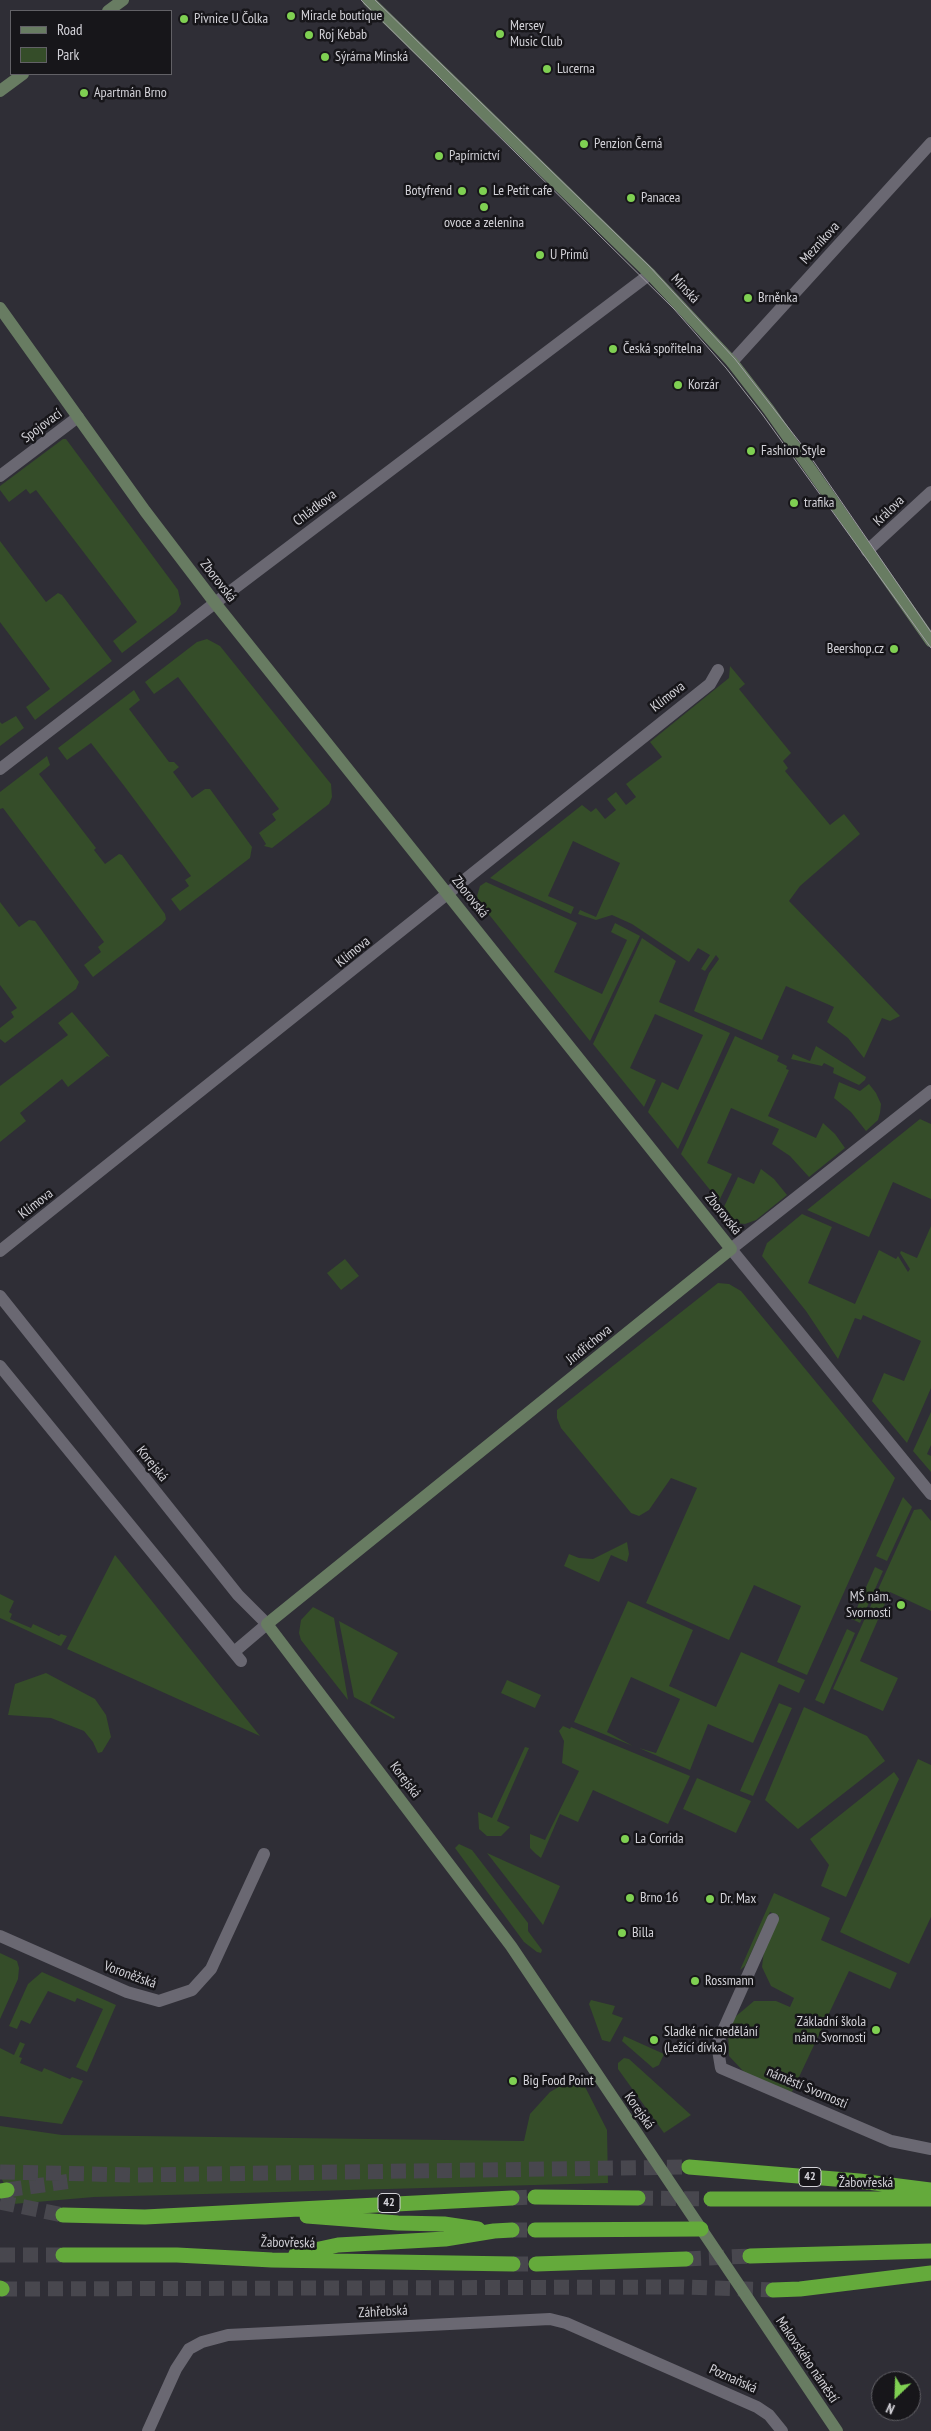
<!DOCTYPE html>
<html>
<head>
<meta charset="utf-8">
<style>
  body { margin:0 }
  #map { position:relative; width:931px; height:2431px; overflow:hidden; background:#2f2e36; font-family:"PT Sans Narrow",sans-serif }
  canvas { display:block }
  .legend { position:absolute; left:10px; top:10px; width:162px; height:65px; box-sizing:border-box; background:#17161a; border:1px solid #626166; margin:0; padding:6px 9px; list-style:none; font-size:15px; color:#d3d2d8 }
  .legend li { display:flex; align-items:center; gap:10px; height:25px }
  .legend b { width:25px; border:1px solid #626166 }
  .north { position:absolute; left:871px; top:2371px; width:50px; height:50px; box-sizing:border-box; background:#17161a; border:1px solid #626166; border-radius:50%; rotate:204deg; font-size:14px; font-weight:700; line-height:20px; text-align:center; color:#d3d2d8 }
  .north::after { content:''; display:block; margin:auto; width:18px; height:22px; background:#7fd052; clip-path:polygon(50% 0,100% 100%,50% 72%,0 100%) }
</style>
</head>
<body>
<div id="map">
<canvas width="931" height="2431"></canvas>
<ul class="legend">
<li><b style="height:6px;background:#687c62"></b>Road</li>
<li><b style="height:14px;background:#354d29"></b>Park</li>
</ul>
<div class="north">N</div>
</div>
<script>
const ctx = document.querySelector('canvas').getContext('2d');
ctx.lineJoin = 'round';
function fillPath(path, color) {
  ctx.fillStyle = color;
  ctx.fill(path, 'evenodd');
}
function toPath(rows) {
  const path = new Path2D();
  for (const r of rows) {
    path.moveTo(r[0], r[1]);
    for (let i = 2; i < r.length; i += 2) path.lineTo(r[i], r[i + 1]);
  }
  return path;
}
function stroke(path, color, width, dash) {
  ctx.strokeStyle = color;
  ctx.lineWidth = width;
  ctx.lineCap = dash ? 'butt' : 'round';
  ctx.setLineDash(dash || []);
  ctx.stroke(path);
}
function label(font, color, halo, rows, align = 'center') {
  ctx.font = font + ' "PT Sans Narrow",sans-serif';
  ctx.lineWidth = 5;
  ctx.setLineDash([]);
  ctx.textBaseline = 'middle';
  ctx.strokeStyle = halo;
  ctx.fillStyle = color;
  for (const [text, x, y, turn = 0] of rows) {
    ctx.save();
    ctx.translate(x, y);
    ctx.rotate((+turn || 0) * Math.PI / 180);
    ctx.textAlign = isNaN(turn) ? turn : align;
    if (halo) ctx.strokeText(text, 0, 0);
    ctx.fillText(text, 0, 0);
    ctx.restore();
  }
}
fillPath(toPath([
  [63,439,66,439,178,590,181,604,176,612,122,653,113,641,137,622,36,490,30,494,26,489,9,502,0,490,0,486],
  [0,541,46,602,58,593,62,595,112,661,35,720,26,707,50,689,0,622],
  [207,639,220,646,331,784,332,797,329,804,272,848,264,846,266,844,259,833,276,820,272,814,279,809,178,677,154,694,145,682,197,642],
  [730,666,745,684,739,689,791,753,783,761,788,768,785,771,830,825,844,814,860,834,800,886,789,901,900,1016,890,1021,882,1018,864,1058,848,1038,827,1022,834,1007,786,986,762,1040,694,1011,709,973,719,959,716,955,705,971,701,969,710,955,698,948,689,962,632,924,612,915,596,920,578,914,580,910,596,917,620,863,573,841,548,896,574,907,571,914,490,878,582,805,591,812,596,808,605,819,616,810,607,799,616,792,626,805,636,797,626,784,662,757,650,742,729,678],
  [134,690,140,700,129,709,169,762,174,762,179,767,173,772,192,798,205,789,210,789,252,847,250,858,180,911,171,899,189,886,185,880,191,876,125,787,91,743,67,760,58,748],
  [16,716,24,728,0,746,0,722,2,724],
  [47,756,50,765,39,774,96,848,94,850,105,864,119,854,122,855,165,914,166,919,162,924,93,977,84,965,101,952,98,947,104,942,3,808,0,809,0,792],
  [486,882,577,923,554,972,602,994,627,940,611,932,615,923,640,936,590,1041,479,902,477,896,480,886],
  [0,902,19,927,29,920,35,921,79,982,76,989,5,1043,0,1039,0,1028,14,1017,11,1012,17,1008,0,985],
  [642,938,676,961,659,1002,730,1033,678,1149,648,1112,662,1082,678,1090,703,1035,655,1014,630,1068,656,1080,644,1107,593,1044],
  [72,1012,110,1057,107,1056,68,1087,62,1079,20,1113,26,1121,0,1142,0,1086,68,1035,58,1023],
  [735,1036,779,1056,777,1061,787,1066,786,1069,789,1070,768,1116,816,1138,823,1123,835,1134,845,1148,809,1177,790,1156,772,1144,779,1129,731,1108,707,1163,732,1174,719,1201,681,1154],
  [816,1046,866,1077,865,1080,859,1085,833,1073,834,1068,824,1063,822,1066,791,1059,793,1054,810,1061],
  [839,1082,860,1091,869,1084,876,1093,881,1104,880,1113,878,1120,866,1131,851,1112,834,1098],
  [920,1119,931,1124,931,1199,893,1182,869,1237,807,1210],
  [761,1169,774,1179,787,1195,756,1220,745,1224,736,1223,724,1207,738,1177,754,1184],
  [802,1214,832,1227,808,1283,855,1304,879,1250,896,1259,898,1256,908,1272,910,1269,900,1253,901,1251,917,1258,931,1226,931,1388,907,1443,872,1401,884,1373,904,1381,921,1341,863,1315,861,1320,855,1318,838,1359,806,1311,762,1256,767,1243],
  [345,1259,359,1276,341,1290,327,1273],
  [718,1283,729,1284,741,1291,895,1478,807,1675,777,1662,801,1606,754,1585,729,1640,646,1603,697,1488,671,1478,649,1510,639,1516,631,1513,561,1428,557,1418,557,1410],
  [931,1412,931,1445,927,1454,931,1456,931,1472,913,1451],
  [903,1497,912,1507,887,1561,876,1556],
  [921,1509,931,1521,931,1611,890,1592,860,1661,898,1678,883,1711,833,1689,914,1510],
  [627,1542,629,1554,627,1562,611,1555,599,1582,564,1566,569,1554,579,1558,593,1559],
  [115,1555,260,1736,67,1649],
  [875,1567,883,1571,860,1623,852,1619],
  [0,1594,14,1601,9,1612,12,1614,10,1619,31,1628,33,1624,59,1636,61,1634,67,1636,61,1646,0,1618],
  [628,1601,693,1630,669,1686,716,1707,741,1652,805,1680,799,1693,779,1684,753,1743,708,1724,690,1770,639,1748,656,1753,680,1699,631,1677,607,1732,633,1746,574,1722],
  [313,1607,334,1618,348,1700,301,1640,299,1633,301,1620],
  [339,1621,398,1653,370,1703,395,1717,394,1719,354,1697],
  [847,1629,855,1633,824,1704,815,1700],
  [46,1673,95,1699,106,1715,111,1737,102,1752,98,1753,93,1742,84,1731,51,1718,8,1715,15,1684],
  [507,1680,541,1695,535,1708,501,1693],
  [779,1703,792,1708,753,1796,740,1791],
  [804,1707,867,1736,885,1761,798,1829,765,1800],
  [563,1726,570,1729,571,1727,690,1776,668,1824,593,1790,578,1822,560,1814,541,1858,536,1854,530,1848,530,1834,545,1840,579,1771,562,1763,564,1741,559,1731],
  [525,1747,529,1748,497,1821,510,1827,501,1836,487,1836,479,1829,478,1812,492,1818],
  [918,1759,931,1765,931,1917,909,1964,840,1932],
  [894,1772,899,1779,846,1897,821,1886,829,1865,810,1839],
  [697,1778,751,1801,736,1833,683,1809],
  [459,1844,472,1850,528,1923,528,1931,542,1950,541,1953,537,1952,524,1942,455,1848],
  [487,1853,560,1886,543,1925],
  [774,1893,830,1918,821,1940,897,1973,890,1989,849,1971,791,2094,745,2073,729,2056,728,2031,735,2017,754,2001,776,2001,790,2007,794,1998,771,1986,762,1967,764,1950,779,1916,770,1912,745,1966,740,1970],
  [0,1953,17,1961,19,1968,18,1979,0,2019],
  [42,1972,116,2005,87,2072,76,2067,103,2009,77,1998,75,2002,48,1991,30,2024,21,2020,17,2029,9,2026,28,1984],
  [591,2000,615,2006,612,2014,623,2018,610,2042,602,2040,589,2004],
  [624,2036,664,2054,659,2065,653,2068,622,2041],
  [20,2042,25,2044,19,2057,22,2058,20,2063,42,2072,44,2068,70,2079,72,2077,83,2081,62,2124,0,2116,0,2048,14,2055],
  [624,2058,629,2059,691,2115,664,2133,618,2069,618,2063],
  [579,2075,607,2130,608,2183,94,2197,13,2204,0,2175,0,2126,62,2135,524,2141,530,2114,550,2092]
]), '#354d29');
stroke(toPath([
  [0,2172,135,2175,689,2167],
  [7,2190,71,2181],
  [512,2198,535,2197],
  [638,2198,711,2199],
  [0,2202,63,2215],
  [512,2230,535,2230],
  [0,2255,63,2255],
  [686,2259,750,2256],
  [513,2264,536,2264],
  [2,2289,681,2287,773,2290]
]), '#48474e', 15, [15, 8]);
stroke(toPath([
  [732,362,931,143],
  [0,476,78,417],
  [867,551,931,492],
  [0,769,215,603,650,274],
  [931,1091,731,1249,931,1494],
  [0,1251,710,684,718,670],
  [0,1296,238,1595,267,1624,234,1652],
  [0,1366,241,1661],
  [773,1919,717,2044,721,2068,891,2141,931,2149],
  [0,1936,127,1992,159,2001,192,1990,211,1969,264,1854],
  [148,2431,176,2369,189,2349,202,2342,228,2335,550,2319,566,2323,757,2407,769,2415,782,2431]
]), '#6a6872', 12);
stroke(toPath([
  [368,0,650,274,732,362,769,410,931,641],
  [108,11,123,0],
  [0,91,23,74],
  [0,308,145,511,215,603,731,1249,267,1624,511,1946,837,2431]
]), '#687c62', 12);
stroke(toPath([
  [689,2167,859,2181,931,2190],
  [0,2191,7,2190],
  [535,2197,638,2198],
  [711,2199,931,2199],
  [63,2215,145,2217,512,2198],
  [307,2216,398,2223,444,2224,478,2229],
  [535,2230,701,2229],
  [296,2254,338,2245,445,2239,494,2231,512,2230],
  [63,2255,177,2255,272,2260,513,2264],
  [750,2256,931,2251],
  [536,2264,686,2259],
  [0,2288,2,2289],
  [773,2290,800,2289,931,2273]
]), '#64aa3b', 15);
stroke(toPath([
  [361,0,674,309,726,368,762,414,931,648],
  [375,0,649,266,735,359,805,449,931,632]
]), '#9e9da3', 1);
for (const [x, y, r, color] of [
  [291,16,5,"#7fd052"],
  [184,19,5,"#7fd052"],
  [500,34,5,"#7fd052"],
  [309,35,5,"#7fd052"],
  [325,57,5,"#7fd052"],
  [547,69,5,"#7fd052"],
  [84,93,5,"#7fd052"],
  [584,144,5,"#7fd052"],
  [439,156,5,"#7fd052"],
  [462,191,5,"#7fd052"],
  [483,191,5,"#7fd052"],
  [631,198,5,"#7fd052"],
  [484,207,5,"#7fd052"],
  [540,255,5,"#7fd052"],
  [748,298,5,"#7fd052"],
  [613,349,5,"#7fd052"],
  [678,385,5,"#7fd052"],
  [751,451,5,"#7fd052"],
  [794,503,5,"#7fd052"],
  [894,649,5,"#7fd052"],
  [901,1605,5,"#7fd052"],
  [625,1839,5,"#7fd052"],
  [630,1898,5,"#7fd052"],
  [710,1899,5,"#7fd052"],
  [622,1933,5,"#7fd052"],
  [695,1981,5,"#7fd052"],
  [876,2030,5,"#7fd052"],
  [654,2040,5,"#7fd052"],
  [513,2081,5,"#7fd052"]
]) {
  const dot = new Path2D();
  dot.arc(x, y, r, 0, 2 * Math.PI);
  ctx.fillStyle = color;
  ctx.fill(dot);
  stroke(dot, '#17161a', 2);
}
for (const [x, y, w] of [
  [810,2177,22],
  [389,2203,22]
]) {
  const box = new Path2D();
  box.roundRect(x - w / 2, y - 9.5, w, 19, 4);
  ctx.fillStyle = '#17161a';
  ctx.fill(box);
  stroke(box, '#d3d2d8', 1);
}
label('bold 12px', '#d3d2d8', null, [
  ["42",810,2177],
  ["42",389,2203]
]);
label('14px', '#d3d2d8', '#17161a', [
  ["Miracle boutique",301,16],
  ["Pivnice U Čolka",194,19],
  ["Mersey",510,26],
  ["Music Club",510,42],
  ["Roj Kebab",319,35],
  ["Sýrárna Minská",335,57],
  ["Lucerna",557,69],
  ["Apartmán Brno",94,93],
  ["Penzion Černá",594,144],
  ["Papírnictví",449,156],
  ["Botyfrend",452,191,"right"],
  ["Le Petit cafe",493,191],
  ["Panacea",641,198],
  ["ovoce a zelenina",484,223,"center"],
  ["U Primů",550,255],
  ["Brněnka",758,298],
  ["Česká spořitelna",623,349],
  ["Korzár",688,385],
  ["Fashion Style",761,451],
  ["trafika",804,503],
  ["Beershop.cz",884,649,"right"],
  ["MŠ nám.",891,1597,"right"],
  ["Svornosti",891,1613,"right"],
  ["La Corrida",635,1839],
  ["Brno 16",640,1898],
  ["Dr. Max",720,1899],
  ["Billa",632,1933],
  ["Rossmann",705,1981],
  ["Základní škola",866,2022,"right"],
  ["nám. Svornosti",866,2038,"right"],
  ["Sladké nic nedělání",664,2032],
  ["(Ležící dívka)",664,2048],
  ["Big Food Point",523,2081]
], 'left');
label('14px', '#d3d2d8', '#17161a', [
  ["Mezníkova",820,243,-48],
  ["Minská",685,289,47],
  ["Spojovací",42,426,-37],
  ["Chládkova",315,508,-37],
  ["Králova",889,511,-44],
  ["Zborovská",218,581,52],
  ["Klímova",668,697,-38],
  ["Zborovská",470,897,51],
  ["Klímova",353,952,-39],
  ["Klímova",36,1204,-38],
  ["Zborovská",723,1214,51],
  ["Jindřichova",589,1345,-39],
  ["Korejská",152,1464,51],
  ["Korejská",405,1780,53],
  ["Voroněžská",130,1975,20],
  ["náměstí Svornosti",807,2088,23],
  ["Korejská",639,2111,55],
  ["Žabovřeská",866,2183],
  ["Žabovřeská",288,2243,1],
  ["Záhřebská",383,2312,-3],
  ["Makovského náměstí",807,2360,56],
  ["Poznaňská",733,2379,24]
]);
</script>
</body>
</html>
